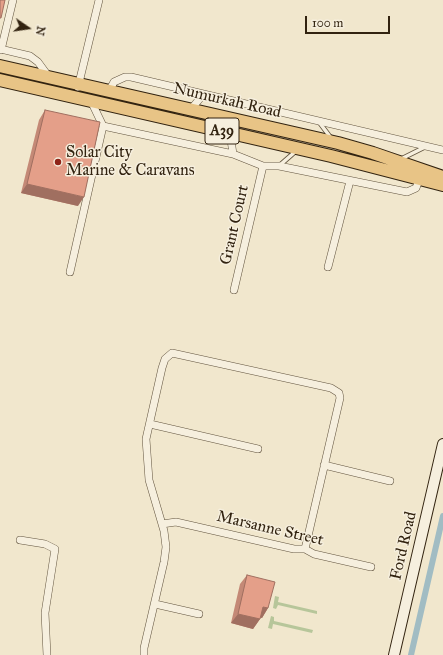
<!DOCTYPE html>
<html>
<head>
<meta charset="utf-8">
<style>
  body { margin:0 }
  #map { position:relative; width:443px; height:655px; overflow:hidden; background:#f1e7cd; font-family:"IM FELL Great Primer",serif }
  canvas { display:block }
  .north { position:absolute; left:8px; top:8px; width:40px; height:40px; -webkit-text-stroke:3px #f6efde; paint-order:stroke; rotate:103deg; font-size:11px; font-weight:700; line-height:16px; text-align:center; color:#322310 }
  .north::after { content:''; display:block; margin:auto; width:14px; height:18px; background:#322310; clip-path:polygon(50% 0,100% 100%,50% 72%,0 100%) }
  .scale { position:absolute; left:305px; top:16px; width:85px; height:18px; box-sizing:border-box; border:2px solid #322310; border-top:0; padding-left:5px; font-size:12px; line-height:14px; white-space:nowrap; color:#322310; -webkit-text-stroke:3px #f6efde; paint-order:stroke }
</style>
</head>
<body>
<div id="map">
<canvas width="443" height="655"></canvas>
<div class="north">N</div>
<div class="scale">100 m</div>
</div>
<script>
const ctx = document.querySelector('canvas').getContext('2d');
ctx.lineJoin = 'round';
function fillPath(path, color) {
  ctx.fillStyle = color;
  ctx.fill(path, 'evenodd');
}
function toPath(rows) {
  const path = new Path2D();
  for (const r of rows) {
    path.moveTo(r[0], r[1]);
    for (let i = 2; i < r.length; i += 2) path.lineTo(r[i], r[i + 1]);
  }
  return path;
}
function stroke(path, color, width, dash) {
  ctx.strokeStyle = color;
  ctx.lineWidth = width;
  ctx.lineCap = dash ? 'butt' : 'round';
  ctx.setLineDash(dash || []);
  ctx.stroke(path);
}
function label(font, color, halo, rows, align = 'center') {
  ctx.font = font + ' "IM FELL Great Primer",serif';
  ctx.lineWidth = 3;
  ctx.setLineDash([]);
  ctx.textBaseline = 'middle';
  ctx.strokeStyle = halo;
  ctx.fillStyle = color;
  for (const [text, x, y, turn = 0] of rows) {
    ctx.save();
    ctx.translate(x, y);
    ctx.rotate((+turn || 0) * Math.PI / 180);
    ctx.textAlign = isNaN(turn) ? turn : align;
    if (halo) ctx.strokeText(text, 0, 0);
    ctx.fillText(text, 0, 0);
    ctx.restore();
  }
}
fillPath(toPath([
  [275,596,279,597,278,602,317,611,317,614,278,605,276,609,273,608],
  [271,616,274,617,274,621,313,630,312,633,273,624,272,629,268,628]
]), '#b7c69a');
stroke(toPath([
  [411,655,443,516]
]), '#a1bcc3', 6);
const lane = toPath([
  [319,122,331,138],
  [401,159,425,147],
  [280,165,296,151]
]);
const street = toPath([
  [0,49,30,56,38,62,49,77],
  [1,50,13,0],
  [78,87,99,0],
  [109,91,114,82,125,77,131,77,443,150],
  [91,101,103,126],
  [191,109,203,95],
  [103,126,233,154,263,166,279,166,407,192,416,188,419,180],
  [230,133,233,154],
  [328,267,350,181],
  [70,272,103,126],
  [234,290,263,166],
  [150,424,258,449],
  [324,465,390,481],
  [162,524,176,522,294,549,305,549,314,554,371,567],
  [20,540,45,544,55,549,45,613,47,655],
  [155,604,199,614],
  [144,655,144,648,164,562,166,547,164,531,149,480,146,439,162,368,165,359,172,353,331,388,339,393,340,398,305,549]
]);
const secondary = toPath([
  [394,655,443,444]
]);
const highway = toPath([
  [0,66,338,143,373,153,443,177],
  [0,80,331,156,443,185]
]);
stroke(lane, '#62543f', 5);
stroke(street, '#62543f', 8);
stroke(secondary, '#322310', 12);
stroke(highway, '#322310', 14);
stroke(lane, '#f6efde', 3.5);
stroke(street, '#f6efde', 7);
stroke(secondary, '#f6efde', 10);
stroke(highway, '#e8c486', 12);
fillPath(toPath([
  [45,110,78,206,21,193,39,120],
  [247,575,268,608,262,618,260,617,260,619,253,629,231,623,240,584]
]), '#c48976');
fillPath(toPath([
  [27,184,84,197,78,206,21,193],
  [263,607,268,608,262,618,256,616],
  [238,614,260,619,253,629,231,623]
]), '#a06f60');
const building = toPath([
  [0,0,5,0,1,18,0,18,0,0],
  [45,110,100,122,84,197,27,184,45,110],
  [247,575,275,582,268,608,263,607,260,619,238,614,247,575]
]);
fillPath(building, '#e49f89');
stroke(building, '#a06f60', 1);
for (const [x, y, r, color] of [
  [58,162,4,"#8f2418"]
]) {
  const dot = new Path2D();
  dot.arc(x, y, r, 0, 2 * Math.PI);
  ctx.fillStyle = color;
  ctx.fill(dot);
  stroke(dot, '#f6efde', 1.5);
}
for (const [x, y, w] of [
  [222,131,34]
]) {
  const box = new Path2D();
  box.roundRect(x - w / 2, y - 13, w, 26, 3);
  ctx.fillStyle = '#f6efde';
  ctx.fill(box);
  stroke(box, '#322310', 1);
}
label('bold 15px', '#322310', null, [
  ["A39",222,131]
]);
label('16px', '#322310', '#f6efde', [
  ["Numurkah Road",227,101,13],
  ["Grant Court",235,225,-77],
  ["Marsanne Street",270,529,13],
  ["Ford Road",404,546,-77]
]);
label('16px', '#322310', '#f6efde', [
  ["Solar City",66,153],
  ["Marine & Caravans",66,171]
], 'left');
</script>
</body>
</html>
